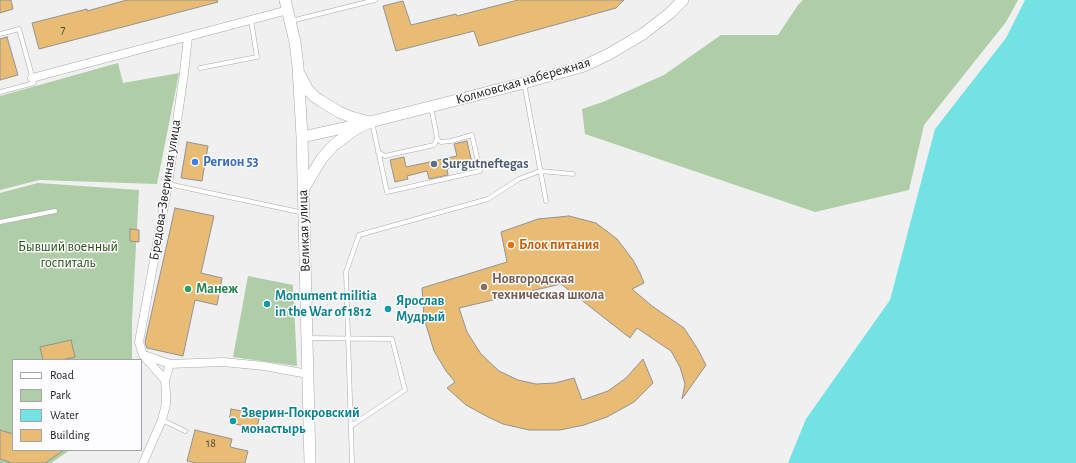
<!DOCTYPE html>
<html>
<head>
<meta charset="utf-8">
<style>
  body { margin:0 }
  #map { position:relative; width:1076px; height:463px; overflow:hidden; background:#f0f0f1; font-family:"Alegreya Sans",sans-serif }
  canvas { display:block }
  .legend { position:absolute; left:12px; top:359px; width:130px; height:92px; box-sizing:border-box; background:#fdfdff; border:1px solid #a5a5a7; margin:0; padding:5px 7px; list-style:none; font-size:12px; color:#212122 }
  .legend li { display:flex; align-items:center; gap:8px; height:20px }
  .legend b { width:20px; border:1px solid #a5a5a7 }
</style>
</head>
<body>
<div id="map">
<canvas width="1076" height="463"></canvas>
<ul class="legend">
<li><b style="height:5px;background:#fff"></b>Road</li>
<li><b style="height:11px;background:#afcda6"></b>Park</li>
<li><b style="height:11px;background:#72e2e2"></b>Water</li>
<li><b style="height:11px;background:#e8bc75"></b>Building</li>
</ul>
</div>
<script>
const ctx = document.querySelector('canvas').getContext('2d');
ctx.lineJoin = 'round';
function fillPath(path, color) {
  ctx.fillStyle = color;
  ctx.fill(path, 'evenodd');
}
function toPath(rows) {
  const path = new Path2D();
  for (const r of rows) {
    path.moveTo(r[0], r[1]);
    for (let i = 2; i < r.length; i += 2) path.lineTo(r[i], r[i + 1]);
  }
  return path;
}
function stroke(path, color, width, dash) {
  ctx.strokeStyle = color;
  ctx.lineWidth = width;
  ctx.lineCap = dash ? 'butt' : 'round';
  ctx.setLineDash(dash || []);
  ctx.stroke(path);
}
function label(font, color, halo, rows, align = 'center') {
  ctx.font = font + ' "Alegreya Sans",sans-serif';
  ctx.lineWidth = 3;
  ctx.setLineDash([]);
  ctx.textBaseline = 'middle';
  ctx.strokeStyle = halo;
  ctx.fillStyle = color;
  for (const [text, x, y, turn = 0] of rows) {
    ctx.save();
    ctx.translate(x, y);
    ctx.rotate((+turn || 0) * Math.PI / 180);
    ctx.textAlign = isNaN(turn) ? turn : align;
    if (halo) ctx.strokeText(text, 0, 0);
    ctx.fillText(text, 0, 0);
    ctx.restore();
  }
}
fillPath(toPath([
  [803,0,1018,0,1006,22,924,125,909,190,815,212,585,134,582,109,603,102,664,75,721,35,778,35,798,5],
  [118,63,123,83,179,73,157,184,39,180,0,190,0,96],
  [38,183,139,190,132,320,132,360,13,360,13,450,70,450,51,463,0,463,0,193],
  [248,276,293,285,297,366,233,357]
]), '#afcda6');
fillPath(toPath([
  [1025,0,1076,0,1076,463,788,463,806,419,890,300,935,129,1006,38]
]), '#72e2e2');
const building = toPath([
  [0,0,11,0,13,9,0,13,0,0],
  [127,0,217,0,218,2,39,49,32,23,87,9,87,11,127,0],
  [518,0,624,0,616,8,479,46,474,31,396,51,383,6,403,1,411,25,456,14,457,16,518,0],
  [7,37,18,75,0,80,0,39,7,37],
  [467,141,472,163,447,169,448,175,429,179,427,171,407,176,408,179,395,182,390,160,404,157,406,167,457,156,454,144,467,141],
  [187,142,208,146,202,181,181,178,187,142],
  [175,208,214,216,201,273,222,278,217,305,195,300,183,356,147,348,145,342,175,208],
  [569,216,596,223,617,239,633,260,640,273,644,283,632,289,652,306,684,328,697,348,706,365,682,399,685,384,680,367,671,351,637,328,630,338,561,284,459,308,467,332,481,354,499,371,518,380,536,384,555,383,574,378,582,400,608,391,626,378,643,359,653,383,634,402,607,417,584,425,560,430,529,430,503,424,488,417,466,405,447,388,455,382,446,371,434,351,424,318,422,288,507,262,501,232,538,219,569,216],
  [130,229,139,230,139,242,130,241,130,229],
  [71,340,75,357,61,360,43,360,40,347,71,340],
  [231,409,260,414,257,428,229,423,231,409],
  [0,430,13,434,13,450,64,450,45,463,12,463,0,459,0,430],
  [195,430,232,439,230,447,248,451,245,463,196,463,187,461,195,430]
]);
fillPath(building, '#e8bc75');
stroke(building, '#939291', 1);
const service = toPath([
  [291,21,375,0],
  [0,34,19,29,34,83,0,92],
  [200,68,257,57,251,20],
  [524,83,546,201],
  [372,122,387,192,480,171,472,135,451,141,441,142,437,139],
  [378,152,385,156,434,145,437,139,436,132,431,107],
  [168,184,304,213],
  [0,222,55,211],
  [308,338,392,339,405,390,351,426],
  [162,420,185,431],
  [352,463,346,272,359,235,488,199,519,179,540,171,573,174]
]);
const minor = toPath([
  [32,78,288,10],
  [144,355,170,364,223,362,264,366,308,374],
  [165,380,143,355,139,342,168,184,184,73,188,37],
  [143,463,162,420,166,404,166,394,165,380,170,364]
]);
const secondary = toPath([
  [285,0,295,42,298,67,302,137,310,463],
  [300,75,308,90,315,97,321,101,339,112,351,117,370,122],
  [302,137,357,125],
  [304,188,322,158,334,145,354,130,370,122,524,83,584,66,609,54,643,34,670,13,683,0]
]);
stroke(service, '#a9a9ab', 5);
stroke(minor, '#a9a9ab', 9);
stroke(secondary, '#a9a9ab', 12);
stroke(service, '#fff', 4);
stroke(minor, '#fff', 8);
stroke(secondary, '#fff', 11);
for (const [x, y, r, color] of [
  [195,162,4,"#3f7fe0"],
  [434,164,4,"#5c6f8a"],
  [511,245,4,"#e8710a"],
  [484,287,4,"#8d6e63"],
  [188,289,4,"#2e9e5b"],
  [267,304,4,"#0f9aa8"],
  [388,309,4,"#0f9aa8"],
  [233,421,4,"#0f9aa8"]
]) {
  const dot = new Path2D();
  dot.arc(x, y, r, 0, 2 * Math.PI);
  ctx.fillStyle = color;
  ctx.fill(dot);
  stroke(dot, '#fdfdff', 1.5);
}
label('12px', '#534837', null, [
  ["7",63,29],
  ["18",211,443]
]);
label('14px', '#212122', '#fdfdff', [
  ["Колмовская набережная",523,81,-16],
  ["Бредова-Звериная улица",165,190,-81],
  ["Великая улица",304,231,-92]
]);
label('bold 14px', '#366cbe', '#fdfdff', [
  ["Регион 53",203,162]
], 'left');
label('bold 14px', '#4e5e75', '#fdfdff', [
  ["Surgutneftegas",442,164]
], 'left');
label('bold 14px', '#c56008', '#fdfdff', [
  ["Блок питания",519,245]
], 'left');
label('14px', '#235010', '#fdfdff', [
  ["Бывший военный",68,247],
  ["госпиталь",68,263]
]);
label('bold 14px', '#785e54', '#fdfdff', [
  ["Новгородская",492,279],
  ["техническая школа",492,295]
], 'left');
label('bold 14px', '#27864d', '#fdfdff', [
  ["Манеж",196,289]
], 'left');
label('bold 14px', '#0d838f', '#fdfdff', [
  ["Monument militia",275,296],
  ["in the War of 1812",275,312],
  ["Ярослав",396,301],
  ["Мудрый",396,317],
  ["Зверин-Покровский",241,413],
  ["монастырь",241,429]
], 'left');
</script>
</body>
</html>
